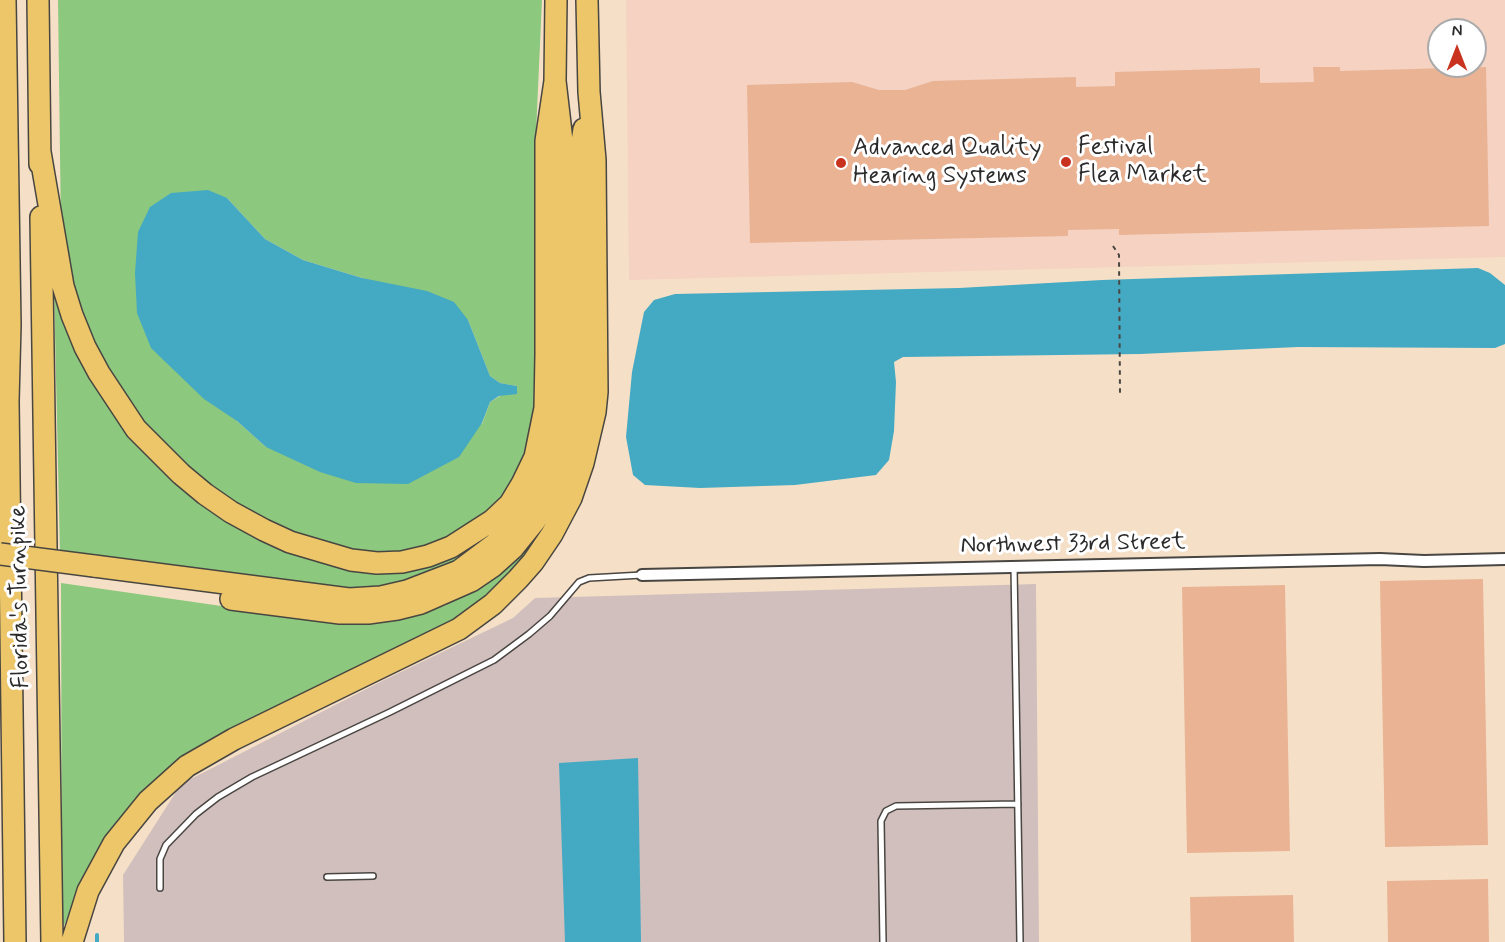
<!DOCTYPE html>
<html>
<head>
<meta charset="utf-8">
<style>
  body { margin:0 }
  #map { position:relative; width:1505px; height:942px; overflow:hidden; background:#f5e0c7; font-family:Mynerve,sans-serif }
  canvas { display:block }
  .north { position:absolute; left:1427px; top:18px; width:60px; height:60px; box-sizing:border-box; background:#fff; border:2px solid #aaa; border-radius:50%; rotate:0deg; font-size:16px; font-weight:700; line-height:24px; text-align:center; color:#2b2b2b }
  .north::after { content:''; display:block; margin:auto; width:21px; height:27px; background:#c8321e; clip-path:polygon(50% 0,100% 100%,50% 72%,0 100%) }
</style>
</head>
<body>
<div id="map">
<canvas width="1505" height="942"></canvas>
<div class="north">N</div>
</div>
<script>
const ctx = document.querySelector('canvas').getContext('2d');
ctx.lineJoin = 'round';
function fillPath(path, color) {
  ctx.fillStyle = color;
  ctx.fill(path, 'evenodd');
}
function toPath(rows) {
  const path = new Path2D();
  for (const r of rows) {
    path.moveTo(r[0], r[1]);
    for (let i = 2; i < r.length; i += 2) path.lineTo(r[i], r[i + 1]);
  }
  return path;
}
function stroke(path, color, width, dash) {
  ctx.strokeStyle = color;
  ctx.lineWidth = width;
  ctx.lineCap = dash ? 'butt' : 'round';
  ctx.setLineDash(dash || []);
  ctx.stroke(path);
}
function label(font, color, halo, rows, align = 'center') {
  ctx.font = font + ' Mynerve,sans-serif';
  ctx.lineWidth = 6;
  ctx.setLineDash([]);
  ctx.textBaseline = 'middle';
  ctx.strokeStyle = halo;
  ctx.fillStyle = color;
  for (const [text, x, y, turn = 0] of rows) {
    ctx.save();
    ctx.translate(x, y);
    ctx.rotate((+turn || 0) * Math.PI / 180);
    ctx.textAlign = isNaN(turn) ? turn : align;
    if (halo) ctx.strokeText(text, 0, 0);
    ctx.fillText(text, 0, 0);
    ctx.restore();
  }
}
fillPath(toPath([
  [626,0,1505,0,1505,257,629,280],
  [1439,30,1475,30,1475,66,1439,66]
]), '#f5d2c2');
fillPath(toPath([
  [1036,584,1039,942,124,942,123,875,181,784,384,680,513,618,535,598]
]), '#d1bfbd');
fillPath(toPath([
  [58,0,542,0,536,133,537,322,534,414,520,467,499,502,489,512,439,546,377,557,319,545,237,508,168,455,108,376,74,301,61,231],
  [227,198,265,239,303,260,362,278,468,320,490,376,500,383,517,386,490,402,482,424,266,447,237,421],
  [54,288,127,426,277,543,438,559,480,541,481,544,457,561,435,572,389,586,348,589,60,553],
  [546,523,540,543,471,613,216,740,87,874,62,930,61,583,326,621,393,620,419,614,444,606,467,594,521,553]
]), '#8cc87e');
fillPath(toPath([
  [208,190,227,198,265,239,303,260,362,278,427,291,454,302,468,320,490,376,500,383,517,386,517,394,499,396,490,402,482,423,459,457,408,484,356,483,320,472,266,447,237,421,204,399,151,348,137,313,135,273,138,232,150,207,171,193],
  [1478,268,1490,273,1505,285,1505,344,1495,348,1298,347,1140,354,903,357,894,362,896,382,894,431,889,460,876,475,795,485,700,488,645,485,633,475,626,437,632,372,644,312,654,300,675,294,959,288,1102,280],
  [638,758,641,942,565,942,559,763]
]), '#44a9c3');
stroke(toPath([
  [97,942,97,935]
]), '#44a9c3', 4);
fillPath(toPath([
  [1313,67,1340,67,1340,71,1486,67,1489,226,1119,235,1119,229,1068,230,1068,236,750,243,747,85,852,82,879,90,905,90,933,81,1076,77,1076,87,1115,86,1115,72,1260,68,1260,83,1314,82],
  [1483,579,1488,845,1385,847,1380,581],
  [1285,585,1290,851,1187,853,1182,587],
  [1488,879,1489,942,1388,942,1387,881],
  [1293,895,1294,942,1191,942,1190,897]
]), '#e9b394');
const service = toPath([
  [1014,566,1020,942],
  [327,877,373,876],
  [160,888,160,859,166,845,196,814,218,797,252,777,390,712,494,660,529,634,550,616,579,582,589,578,642,575],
  [883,942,881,821,886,811,896,806,1018,804]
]);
const minor = toPath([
  [642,575,1380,559,1424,561,1505,559]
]);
const motorway = toPath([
  [5,0,10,325,8,401,15,942],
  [38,0,40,164],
  [40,152,63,286,72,315,85,347,99,373,136,429,181,474,205,494,231,512,264,530,290,542,351,560,377,563,402,562,428,556,451,547,493,520,510,504,522,484,535,457,545,408,546,355,546,141,555,81],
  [41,217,52,942],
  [94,566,349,599,381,597,407,591,459,571,495,544,510,528,538,488,547,466,558,423,562,394,562,141,555,81,556,0],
  [231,599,340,613,368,613,397,609,421,603,471,581,493,566,513,548,534,522,550,497,562,471,570,449,576,421,581,379,579,161,584,129],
  [72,942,88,891,114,843,148,801,187,766,234,739,459,629,493,604,518,579,533,562,552,534,571,498,583,463,595,412,597,392,595,160,589,92,587,0]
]);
stroke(service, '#494642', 8);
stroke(minor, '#494642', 14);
stroke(motorway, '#494642', 24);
stroke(toPath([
  [1113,246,1119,255,1120,395]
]), '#494642', 2, [4.5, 4.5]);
stroke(service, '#fff', 5);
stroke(minor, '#fff', 10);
stroke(motorway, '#ecc669', 21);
const motorwayBridge = toPath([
  [0,554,94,566]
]);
stroke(motorwayBridge, '#494642', 24, []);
stroke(motorwayBridge, '#ecc669', 21);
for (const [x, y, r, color] of [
  [1066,162,6,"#c8321e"],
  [841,163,6,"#c8321e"]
]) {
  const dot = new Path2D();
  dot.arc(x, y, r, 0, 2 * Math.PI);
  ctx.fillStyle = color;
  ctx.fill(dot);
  stroke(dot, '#fff', 2);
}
label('24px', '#2b2b2b', '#fff', [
  ["Festival",1078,148],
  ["Flea Market",1078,176],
  ["Advanced Quality",853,149],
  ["Hearing Systems",853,177]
], 'left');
label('24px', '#2b2b2b', '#fff', [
  ["Northwest 33rd Street",1073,545,-1],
  ["Florida's Turnpike",21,597,-91]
]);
</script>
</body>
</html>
